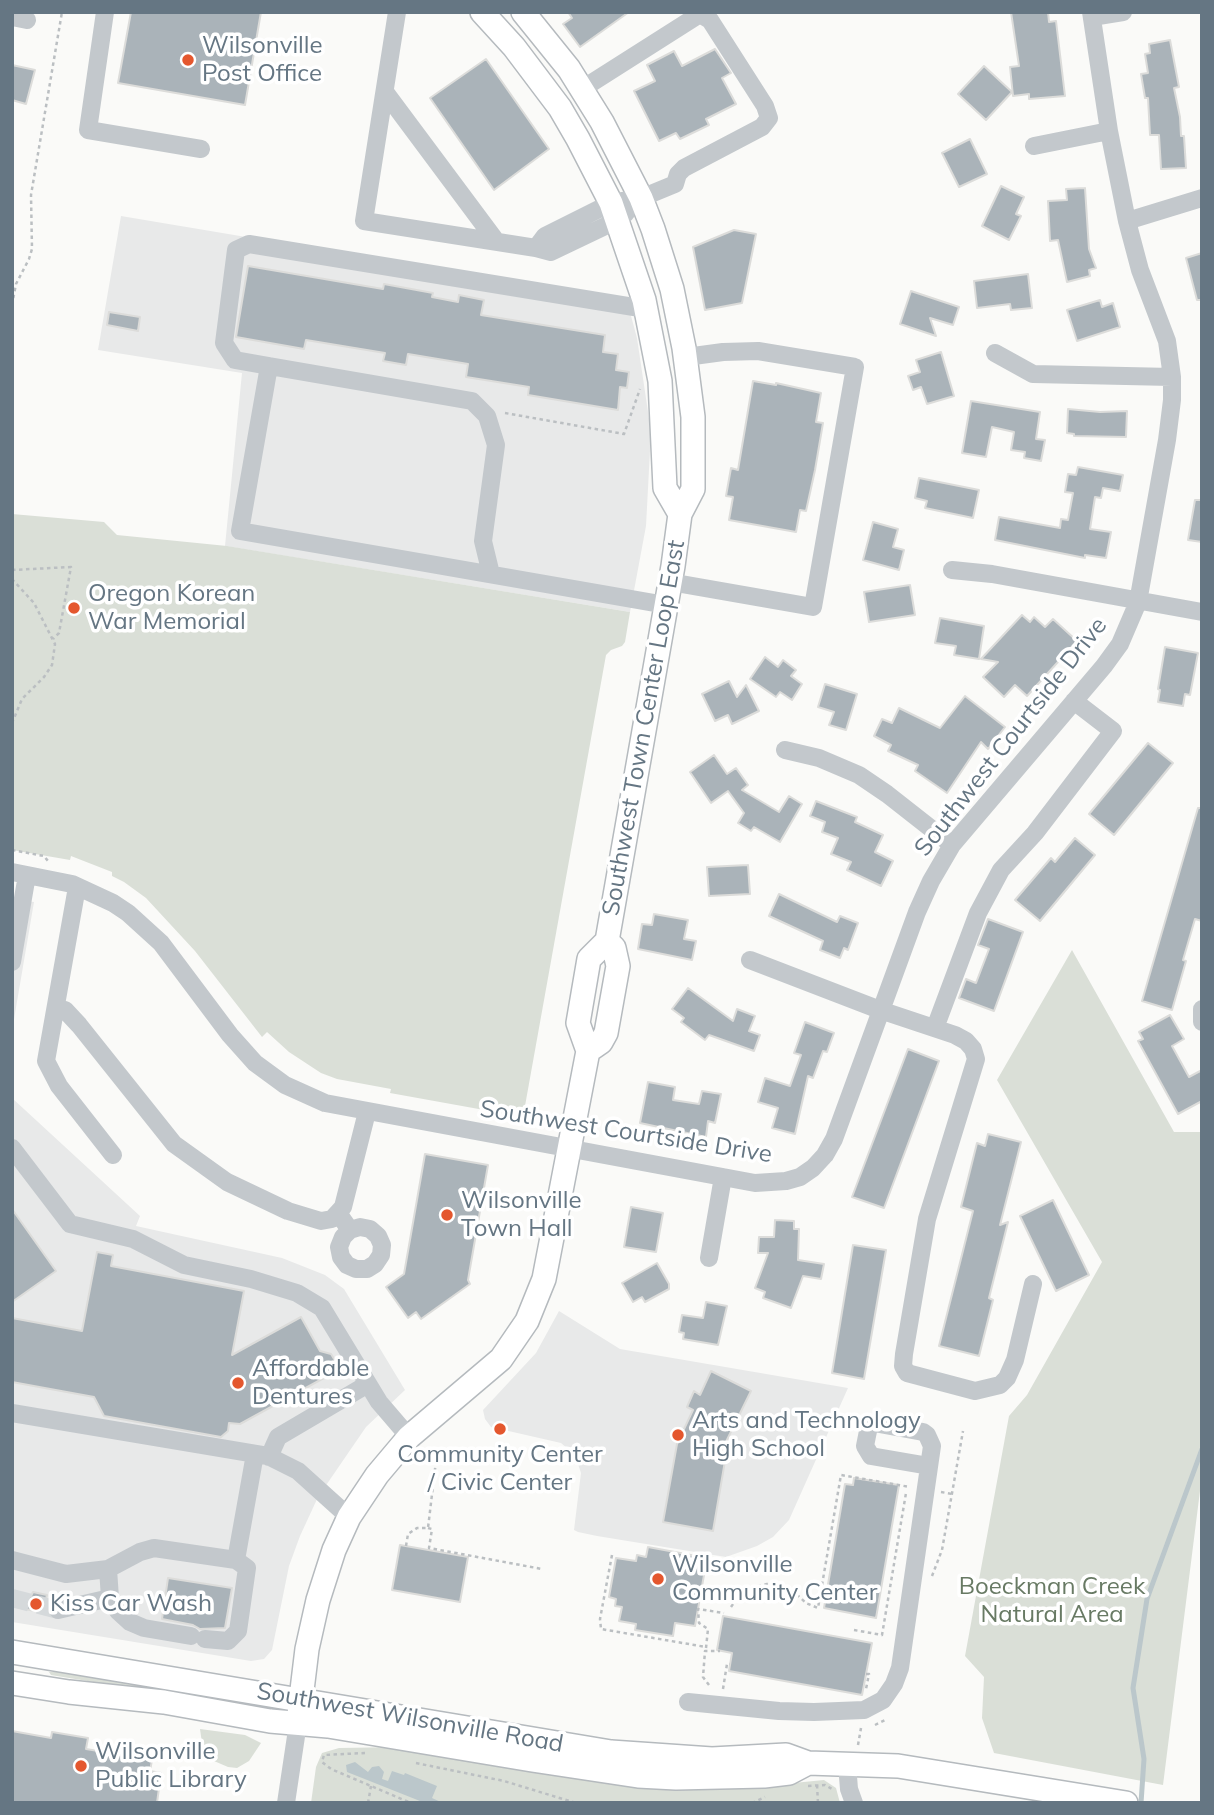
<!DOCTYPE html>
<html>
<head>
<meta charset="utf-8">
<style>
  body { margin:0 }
  #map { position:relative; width:1214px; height:1815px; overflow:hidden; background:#fafaf8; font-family:Mulish,sans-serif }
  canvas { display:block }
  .frame { position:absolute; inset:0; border:14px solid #657683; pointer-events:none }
</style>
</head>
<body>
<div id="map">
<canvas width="1214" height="1815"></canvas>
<div class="frame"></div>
</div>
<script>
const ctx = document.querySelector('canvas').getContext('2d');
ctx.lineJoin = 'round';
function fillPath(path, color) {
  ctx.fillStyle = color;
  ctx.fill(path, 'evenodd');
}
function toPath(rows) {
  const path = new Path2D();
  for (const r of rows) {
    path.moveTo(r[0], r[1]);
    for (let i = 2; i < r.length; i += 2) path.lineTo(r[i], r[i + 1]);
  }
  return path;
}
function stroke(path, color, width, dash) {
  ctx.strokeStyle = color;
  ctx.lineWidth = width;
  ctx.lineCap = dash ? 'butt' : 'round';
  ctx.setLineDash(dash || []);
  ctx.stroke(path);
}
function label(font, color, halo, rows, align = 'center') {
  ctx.font = font + ' Mulish,sans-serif';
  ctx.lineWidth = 7;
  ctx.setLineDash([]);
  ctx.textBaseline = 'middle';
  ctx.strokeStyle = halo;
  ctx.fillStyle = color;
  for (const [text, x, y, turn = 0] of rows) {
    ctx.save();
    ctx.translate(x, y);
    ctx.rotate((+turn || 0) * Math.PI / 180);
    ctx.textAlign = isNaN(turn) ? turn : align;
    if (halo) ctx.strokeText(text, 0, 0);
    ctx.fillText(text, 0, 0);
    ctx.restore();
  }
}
fillPath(toPath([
  [121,216,627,301,637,338,651,432,646,526,630,612,225,546,242,373,98,350],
  [12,899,34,902,12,1031],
  [12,1098,140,1216,136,1226,282,1258,325,1275,344,1289,405,1390,366,1427,318,1497,300,1536,289,1566,272,1650,264,1659,251,1661,12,1622],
  [559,1311,620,1349,848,1388,789,1520,773,1537,757,1546,726,1557,597,1536,578,1532,574,1530,581,1473,575,1455,561,1443,491,1427,485,1419,483,1410,536,1353]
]), '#e8e9e9');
fillPath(toPath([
  [12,514,104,522,117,535,227,546,630,612,625,642,622,646,611,650,606,655,523,1117,390,1093,391,1089,337,1079,321,1073,289,1052,267,1032,262,1037,195,951,146,898,124,882,112,876,112,872,71,856,70,860,12,850],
  [1072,950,1174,1132,1202,1132,1202,1475,1163,1785,994,1753,982,1718,984,1677,965,1656,1009,1416,1027,1395,1102,1262,997,1080],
  [95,1671,170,1687,124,1687,51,1675,49,1672],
  [200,1729,245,1735,261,1743,249,1761,237,1768,228,1767,214,1761,203,1750],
  [401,1747,763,1786,824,1780,836,1788,840,1803,311,1803,316,1767,322,1753,339,1748]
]), '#dadfd7');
fillPath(toPath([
  [355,1762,368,1772,372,1767,379,1766,384,1772,382,1779,388,1781,392,1771,404,1775,405,1773,437,1786,432,1798,443,1803,425,1803,347,1772,346,1765]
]), '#bbc7cb');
stroke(toPath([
  [1141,1803,1144,1759,1133,1688,1147,1599,1202,1449]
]), '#bbc7cb', 5);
const building = toPath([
  [131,12,261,12,245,105,118,83,131,12],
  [568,12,629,12,580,47,563,24,572,18,568,12],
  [1011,12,1048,12,1049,22,1056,21,1065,96,1029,99,1029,94,1013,96,1010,67,1019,66,1011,12],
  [1170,40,1179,87,1174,88,1180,117,1181,136,1184,136,1186,168,1161,169,1159,135,1150,135,1148,98,1145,98,1141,74,1148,73,1145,54,1150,53,1149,44,1170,40],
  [715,49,731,73,722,78,736,104,706,119,709,125,680,139,676,133,659,141,634,91,655,81,647,65,674,51,682,66,715,49],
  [486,59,549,149,494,190,430,98,486,59],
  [12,65,35,70,26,104,12,100,12,65],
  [984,66,1012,92,986,120,958,94,984,66],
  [970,139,987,174,959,187,942,153,970,139],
  [1001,186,1024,197,1016,214,1021,216,1009,240,982,226,1001,186],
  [1085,188,1089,249,1096,268,1089,270,1090,276,1067,282,1058,240,1050,241,1048,201,1067,200,1066,189,1085,188],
  [734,230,756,234,742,303,705,310,693,247,734,230],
  [1202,253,1202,300,1197,300,1186,258,1202,253],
  [248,266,383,289,384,284,433,293,432,297,458,302,459,295,484,300,481,315,605,335,603,352,618,354,616,370,629,372,627,388,620,387,618,410,528,395,529,387,466,377,468,364,408,354,406,365,383,361,385,353,306,340,304,349,236,337,248,266],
  [1028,274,1032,308,1011,310,1010,304,977,308,974,281,1028,274],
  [911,291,959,307,953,325,930,318,936,336,900,324,911,291],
  [1100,300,1102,307,1113,303,1120,327,1077,341,1067,310,1100,300],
  [109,312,140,317,138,331,107,325,109,312],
  [941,352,954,396,927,404,921,387,913,390,908,376,920,372,916,360,941,352],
  [753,381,776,385,776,383,821,393,816,422,823,423,815,470,806,511,800,510,796,532,729,520,733,497,726,496,731,468,738,470,753,381],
  [971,401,1040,412,1036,439,1045,440,1041,461,1024,458,1025,452,1011,450,1014,432,992,427,986,457,962,453,971,401],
  [1068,409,1100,412,1127,411,1126,437,1074,436,1074,434,1067,433,1068,409],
  [1078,467,1123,475,1120,491,1103,488,1101,498,1095,497,1090,529,1111,532,1106,558,1085,555,1085,558,995,540,999,517,1060,528,1061,519,1068,520,1073,493,1065,492,1068,474,1076,475,1078,467],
  [919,478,979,490,973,518,925,508,927,501,915,498,919,478],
  [1195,500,1202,500,1202,542,1188,540,1195,500],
  [873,522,898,529,893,547,904,550,899,570,863,560,873,522],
  [910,585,915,615,869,622,864,592,910,585],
  [1022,615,1030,622,1034,617,1045,627,1053,619,1077,641,1027,696,1015,685,1004,697,983,677,998,662,981,659,1022,615],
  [940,618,984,626,979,659,954,655,956,646,935,643,940,618],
  [1165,647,1198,653,1190,695,1185,694,1183,706,1158,702,1160,690,1158,689,1165,647],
  [765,657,778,667,783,660,796,670,791,676,802,684,792,700,780,692,776,697,750,679,765,657],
  [729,681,737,697,746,685,759,711,732,724,728,715,715,721,702,694,729,681],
  [825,684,857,694,846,730,829,725,834,712,818,707,825,684],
  [965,696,1005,727,988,749,981,742,947,793,915,771,918,765,888,751,891,745,874,736,882,719,892,723,899,708,940,728,965,696],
  [1148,743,1173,763,1114,835,1089,814,1148,743],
  [714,755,727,774,736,768,748,785,742,790,779,812,789,796,802,804,780,842,754,827,751,831,738,823,744,813,728,791,711,803,690,772,714,755],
  [816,801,857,817,855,822,883,835,875,852,893,861,881,886,847,870,851,862,831,854,838,838,822,832,825,822,810,816,816,801],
  [1198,808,1202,808,1202,921,1195,919,1183,960,1186,961,1172,1010,1142,1001,1198,808],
  [1075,838,1095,855,1040,921,1015,900,1051,858,1055,862,1075,838],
  [748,865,750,894,709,896,707,867,748,865],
  [779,894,837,922,840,916,858,923,848,950,844,948,840,958,820,950,823,941,769,916,779,894],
  [654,914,688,920,684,939,696,941,692,960,638,949,642,924,652,925,654,914],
  [988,919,1023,932,994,1011,959,998,966,979,976,983,989,949,978,945,988,919],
  [688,988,733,1021,737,1009,755,1016,749,1031,760,1035,754,1051,709,1035,705,1040,681,1022,684,1018,672,1009,688,988],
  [1170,1015,1184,1039,1172,1046,1189,1077,1202,1070,1202,1101,1178,1114,1138,1041,1143,1039,1139,1032,1170,1015],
  [805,1022,834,1033,827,1052,823,1051,813,1078,808,1076,795,1134,772,1128,778,1108,758,1102,765,1078,790,1086,801,1055,794,1053,805,1022],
  [908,1049,939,1061,884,1208,852,1197,908,1049],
  [648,1082,675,1087,673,1100,699,1104,702,1091,721,1094,715,1123,708,1121,706,1137,640,1123,648,1082],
  [988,1134,1021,1142,1000,1225,1008,1222,989,1298,993,1300,979,1356,939,1346,973,1211,961,1207,977,1143,985,1146,988,1134],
  [425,1154,488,1165,468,1280,470,1284,421,1319,416,1312,408,1318,386,1287,404,1274,425,1154],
  [1053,1200,1089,1275,1056,1291,1020,1216,1053,1200],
  [631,1207,663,1213,656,1252,624,1247,631,1207],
  [12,1209,56,1271,12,1302,12,1209],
  [775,1220,794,1221,794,1229,799,1229,798,1260,824,1264,821,1279,803,1276,791,1308,763,1298,765,1292,755,1288,768,1253,758,1253,759,1237,774,1237,775,1220],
  [853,1245,886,1250,864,1379,832,1373,853,1245],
  [97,1252,113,1255,111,1266,244,1291,232,1355,301,1317,320,1351,331,1354,336,1362,333,1373,240,1424,229,1423,228,1431,221,1437,104,1416,94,1397,12,1382,12,1318,82,1331,97,1252],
  [657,1263,669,1284,669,1289,645,1302,642,1297,633,1302,622,1283,657,1263],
  [706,1302,727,1306,718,1345,683,1339,684,1333,679,1332,682,1315,703,1318,706,1302],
  [711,1371,751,1391,720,1454,726,1455,713,1531,663,1522,677,1444,693,1410,687,1407,694,1391,700,1395,711,1371],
  [854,1478,899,1485,876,1618,824,1608,845,1484,853,1485,854,1478],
  [400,1545,468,1557,460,1602,392,1590,400,1545],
  [648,1547,707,1558,695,1626,675,1623,673,1636,635,1630,636,1624,619,1621,622,1607,615,1606,616,1599,609,1597,616,1558,636,1561,637,1555,646,1557,648,1547],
  [168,1578,232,1588,225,1628,200,1629,193,1625,162,1619,168,1578],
  [12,1591,31,1596,33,1592,47,1595,46,1599,52,1601,47,1606,48,1614,12,1606,12,1591],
  [723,1616,872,1643,862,1695,729,1671,732,1653,717,1650,723,1616],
  [12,1731,51,1738,52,1732,88,1738,86,1749,152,1760,150,1771,161,1773,157,1803,12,1803,12,1731]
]);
fillPath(building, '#aab3b9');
stroke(building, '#dcdcda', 2);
stroke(toPath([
  [12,1598,58,1610]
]), '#d5d9db', 18, [18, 9]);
const major = toPath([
  [482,12,514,47,560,108,578,139,611,203,644,300,660,381,665,488,680,514],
  [588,1051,601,1042,606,1033,618,966,614,948,607,941],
  [12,1652,611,1752,712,1759,786,1755,808,1763,898,1766,1126,1803],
  [12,1683,69,1692,164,1702,270,1721,328,1726,532,1760,638,1776,676,1778,764,1776,789,1773,808,1763],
  [298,1723,307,1649,318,1600,334,1550,349,1517,377,1475,409,1437,501,1359,527,1321,544,1279,588,1051,578,1023,589,959,607,941,673,566,680,514,693,489,693,417,684,348,672,289,653,229,641,198,602,122,569,69,523,12]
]);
stroke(major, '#b5babe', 26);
stroke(toPath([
  [12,305,16,284,29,259,32,249,31,195,62,12],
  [505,413,624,434,640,389],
  [12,570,71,567,59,633,53,639],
  [12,579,34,603,55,644,52,665,44,677,22,699,12,723],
  [12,850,44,856,48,861],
  [941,1492,952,1494],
  [428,1528,432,1529,429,1548,542,1569],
  [406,1546,408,1534,417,1528,428,1528,436,1461,431,1451],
  [612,1555,600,1619,601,1629,706,1647],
  [932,1576,942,1550,963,1431],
  [731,1607,738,1597,748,1589,767,1584,774,1584,793,1591,806,1603,818,1608,841,1475,910,1487],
  [854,1630,882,1635,906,1493],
  [706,1648,708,1629,699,1623,698,1609,724,1613],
  [866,1674,869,1674,866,1689],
  [709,1685,703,1677,705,1651,720,1651],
  [723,1689,727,1664,730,1664],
  [875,1725,887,1719],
  [858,1745,861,1728],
  [365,1753,324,1755,322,1762,331,1769,411,1803],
  [416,1763,504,1781,576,1803],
  [817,1785,818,1803],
  [808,1786,825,1785,832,1789],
  [368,1803,371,1786],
  [752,1803,765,1797]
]), '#bbbfc2', 2.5, [3.5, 3.5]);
stroke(toPath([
  [105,12,88,130,201,149],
  [397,12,364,221,536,248,551,252,618,220,626,213],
  [12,17,27,20],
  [1092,17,1123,12],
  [385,92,496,241],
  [1034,146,1109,131],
  [1127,221,1202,198],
  [536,248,545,236,611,203,641,198,675,184,678,174,684,168,762,127,769,118,765,106,710,20,700,14,582,89],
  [995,353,1033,374,1172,377],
  [269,366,235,360,224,343,236,250,249,244,646,309],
  [952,570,992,574,1202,612],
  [491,574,483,541,496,445,487,416,472,401,269,366,240,531,425,563,666,605],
  [670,582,813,607,855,367,758,351,723,352,686,357],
  [785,750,819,758,859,775,887,794,952,845],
  [12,872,72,884,113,903,128,913,161,943,230,1035,255,1063,285,1085,325,1103,755,1183,786,1181,800,1177,813,1168,825,1155,834,1139,917,912,931,881,952,845,1104,666,1120,644,1138,602,1167,440,1172,400,1172,377,1167,341,1140,270,1127,221,1109,131,1091,12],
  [77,887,46,1061,59,1086,113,1155],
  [750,960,880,1010,955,1035,966,1041,973,1049,976,1059,927,1219,904,1354,903,1366,907,1373,975,1391,1000,1385,1007,1378,1015,1360,1033,1284],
  [12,962,27,875],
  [56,1008,65,1010,79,1025,174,1144,227,1182,288,1211,321,1221,332,1219,343,1207,367,1112],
  [1202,1009,1202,1022],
  [935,1028,978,913,1001,870,1035,833,1113,731,1074,701],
  [12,1148,70,1224,133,1239,184,1265,251,1279,297,1293,322,1308,379,1402,409,1437],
  [338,1213,350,1230,343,1237,339,1247,341,1257,347,1265,356,1269,367,1269,375,1264,381,1255,382,1245,378,1236,370,1229,360,1227,350,1230],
  [709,1258,723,1177],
  [12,1413,268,1456,298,1471,349,1517],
  [269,1457,278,1437,368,1384],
  [12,1560,66,1574,108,1569,140,1552,154,1548,236,1560,255,1454],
  [108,1569,110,1598,118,1611,130,1622,144,1628,191,1636],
  [58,1610,110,1598],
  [205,1639,228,1641,238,1631,247,1568,236,1560],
  [688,1702,779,1711,814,1712,864,1710,883,1700,894,1684,900,1668,932,1446,927,1435,923,1432,874,1423,869,1426,865,1446,871,1456,929,1466],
  [847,1764,849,1789,854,1803],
  [286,1803,298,1723]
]), '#c3c8cc', 18);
stroke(major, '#fff', 23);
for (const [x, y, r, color] of [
  [188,60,7,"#e4572e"],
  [74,608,7,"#e4572e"],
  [447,1215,7,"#e4572e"],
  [238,1383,7,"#e4572e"],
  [500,1429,7,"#e4572e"],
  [678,1435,7,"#e4572e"],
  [658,1579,7,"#e4572e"],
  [36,1604,7,"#e4572e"],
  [81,1766,7,"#e4572e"]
]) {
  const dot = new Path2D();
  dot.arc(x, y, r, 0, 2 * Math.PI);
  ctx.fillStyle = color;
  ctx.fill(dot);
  stroke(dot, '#fff', 2.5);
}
label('24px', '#657683', '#fff', [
  ["Wilsonville",202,46],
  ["Post Office",202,74],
  ["Oregon Korean",88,594],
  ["War Memorial",88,622],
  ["Wilsonville",461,1201],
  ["Town Hall",461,1229],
  ["Affordable",252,1369],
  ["Dentures",252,1397],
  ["Arts and Technology",692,1421],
  ["High School",692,1449],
  ["Community Center",500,1455,"center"],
  ["/ Civic Center",500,1483,"center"],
  ["Wilsonville",672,1565],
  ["Community Center",672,1593],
  ["Kiss Car Wash",50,1604],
  ["Wilsonville",95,1752],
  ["Public Library",95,1780]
], 'left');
label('24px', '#657683', '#fff', [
  ["Southwest Town Center Loop East",644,728,-80],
  ["Southwest Courtside Drive",1011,737,-52],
  ["Southwest Courtside Drive",626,1132,9],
  ["Southwest Wilsonville Road",410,1718,10]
]);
label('24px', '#687a64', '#fff', [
  ["Boeckman Creek",1052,1587],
  ["Natural Area",1052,1615]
]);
</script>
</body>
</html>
